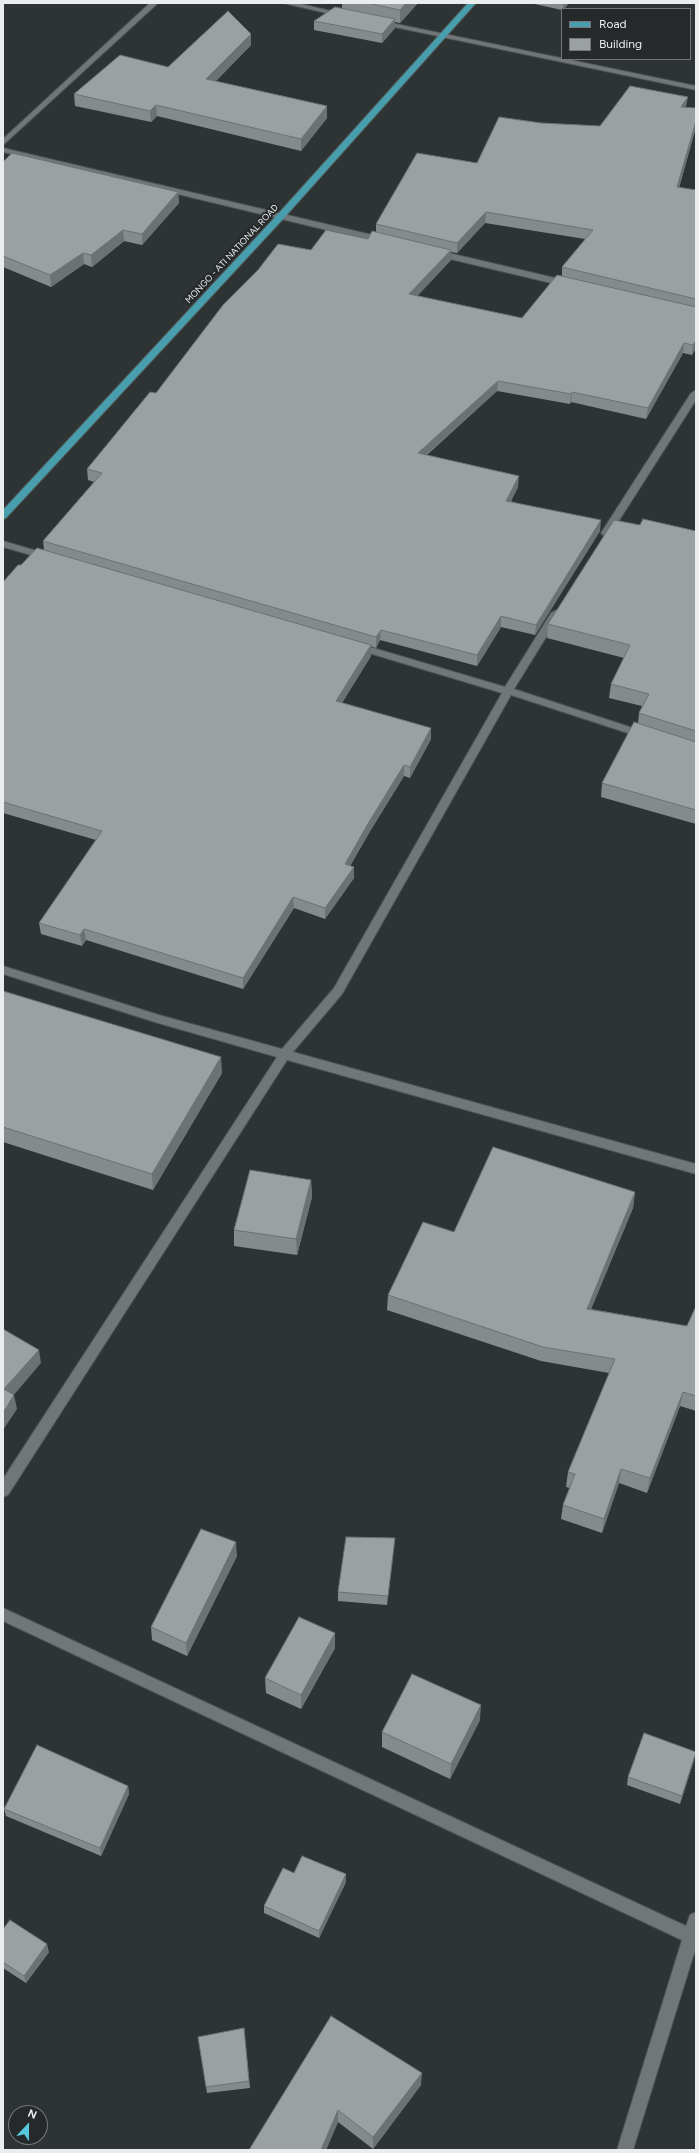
<!DOCTYPE html>
<html>
<head>
<meta charset="utf-8">
<style>
  body { margin:0 }
  #map { position:relative; width:699px; height:2153px; overflow:hidden; background:#2e3334; font-family:Figtree,sans-serif }
  canvas { display:block }
  .frame { position:absolute; inset:0; border:4px solid #eaeded; pointer-events:none }
  .legend { position:absolute; left:561px; top:8px; width:130px; height:52px; box-sizing:border-box; background:#25292a; border:1px solid #747778; margin:0; padding:5px 7px; list-style:none; font-size:12px; color:#eaeded }
  .legend li { display:flex; align-items:center; gap:8px; height:20px }
  .legend b { width:20px; border:1px solid #747778 }
  .north { position:absolute; left:8px; top:2105px; width:40px; height:40px; box-sizing:border-box; background:#25292a; border:1px solid #747778; border-radius:50%; rotate:22deg; font-size:11px; font-weight:700; line-height:16px; text-align:center; color:#eaeded }
  .north::after { content:''; display:block; margin:auto; width:14px; height:18px; background:#56c9e1; clip-path:polygon(50% 0,100% 100%,50% 72%,0 100%) }
</style>
</head>
<body>
<div id="map">
<canvas width="699" height="2153"></canvas>
<div class="frame"></div>
<ul class="legend">
<li><b style="height:5px;background:#489ead"></b>Road</li>
<li><b style="height:11px;background:#9ba1a3"></b>Building</li>
</ul>
<div class="north">N</div>
</div>
<script>
const ctx = document.querySelector('canvas').getContext('2d');
ctx.lineJoin = 'round';
function toPath(rows) {
  const path = new Path2D();
  for (const r of rows) {
    path.moveTo(r[0], r[1]);
    for (let i = 2; i < r.length; i += 2) path.lineTo(r[i], r[i + 1]);
  }
  return path;
}
function stroke(path, color, width, dash) {
  ctx.strokeStyle = color;
  ctx.lineWidth = width;
  ctx.lineCap = dash ? 'butt' : 'round';
  ctx.setLineDash(dash || []);
  ctx.stroke(path);
}
function fillPath(path, color) {
  ctx.fillStyle = color;
  ctx.fill(path, 'evenodd');
}
function label(font, color, halo, rows, align = 'center') {
  ctx.font = font + ' Figtree,sans-serif';
  ctx.lineWidth = 4;
  ctx.setLineDash([]);
  ctx.textBaseline = 'middle';
  ctx.strokeStyle = halo;
  ctx.fillStyle = color;
  for (const [text, x, y, turn = 0] of rows) {
    ctx.save();
    ctx.translate(x, y);
    ctx.rotate((+turn || 0) * Math.PI / 180);
    ctx.textAlign = isNaN(turn) ? turn : align;
    if (halo) ctx.strokeText(text, 0, 0);
    ctx.fillText(text, 0, 0);
    ctx.restore();
  }
}
const minor = toPath([
  [150,3,158,3,3,145,3,139,150,3],
  [283,3,297,3,348,15,344,17,283,3],
  [377,20,696,86,696,90,380,24,377,24,377,20],
  [3,148,385,238,389,241,385,244,3,152,3,148],
  [436,250,568,281,572,284,568,287,433,255,433,251,436,250],
  [696,390,696,400,611,533,609,535,603,535,601,533,691,393,696,390],
  [3,541,51,555,53,557,48,560,3,547,3,541],
  [556,610,561,613,514,689,648,733,649,735,644,738,640,737,511,695,342,994,293,1052,696,1164,696,1174,287,1060,8,1495,3,1497,3,1479,277,1057,158,1023,3,974,3,966,159,1015,282,1049,334,988,502,693,352,648,351,646,356,643,360,644,505,687,551,613,556,610],
  [3,1608,686,1926,690,1915,696,1912,696,1947,633,2150,617,2150,682,1940,3,1621,3,1608]
]);
const major = toPath([
  [468,3,476,3,284,218,6,518,3,519,3,510,278,214,468,3]
]);
stroke(minor, '#4d5252', 2);
stroke(major, '#4d5252', 2);
fillPath(minor, '#717778');
fillPath(major, '#489ead');
fillPath(toPath([
  [342,3,418,3,400,23,395,22,395,28,382,43,314,30,314,21,342,8],
  [530,3,569,3,564,9,562,9,562,10],
  [251,45,216,81,327,106,327,118,301,151,157,116,151,122,75,106,74,94,168,67],
  [686,107,696,127,679,188,696,190,696,348,692,355,683,353,646,419,571,402,570,404,497,391,427,455,518,487,511,501,600,531,535,635,501,627,477,666,380,640,376,648,371,646,371,656,342,703,431,739,410,778,404,776,369,833,350,866,354,878,325,919,294,908,243,989,86,940,82,946,41,934,39,923,96,840,3,813,3,582,21,565,44,550,43,541,94,482,88,480,87,469,156,393,311,250,368,239,376,232,376,224,477,163,541,123,600,126],
  [485,223,585,239,562,267,562,276,522,318,417,296,451,260,451,252,457,253],
  [3,162,178,192,179,203,142,245,124,241,92,267,84,264,51,287,3,267],
  [640,525,696,531,696,824,601,797,602,783,638,723,639,713,642,706,609,698,611,684,624,658,547,638,548,624],
  [3,991,222,1073,153,1190,3,1142],
  [311,1180,312,1197,297,1255,234,1246,234,1230],
  [635,1192,633,1208,591,1309,687,1326,696,1306,696,1411,680,1406,647,1493,619,1483,602,1533,561,1519,563,1505,570,1488,566,1487,568,1472,609,1373,541,1361,387,1310,388,1295,454,1232],
  [394,1546,387,1605,338,1601,338,1592],
  [237,1556,187,1656,152,1640,151,1627],
  [335,1648,301,1709,266,1693,265,1678],
  [480,1720,450,1779,382,1747,382,1732],
  [694,1760,680,1804,627,1785,628,1777],
  [128,1786,129,1794,101,1856,6,1816,4,1809],
  [294,1873,346,1882,319,1938,264,1913,264,1906],
  [3,1929,49,1952,26,1983,3,1968],
  [331,2016,421,2085,373,2149,338,2122,326,2150,249,2150],
  [244,2028,250,2088,207,2093,198,2037]
]), '#858a8c');
fillPath(toPath([
  [406,3,418,3,400,23,400,10],
  [563,3,569,3,564,9,563,9],
  [395,19,395,28,382,43,382,34],
  [251,34,251,45,207,90,206,79],
  [688,97,686,107,679,117,681,107],
  [156,105,157,116,151,122,150,111],
  [327,106,327,118,301,151,301,139],
  [696,121,696,127,676,198,677,187],
  [178,192,179,203,142,245,142,234],
  [486,212,485,223,457,253,457,243],
  [123,230,124,241,92,267,91,255],
  [451,250,451,260,409,305,409,294],
  [83,253,84,264,51,287,50,275],
  [696,340,696,348,692,355,693,345],
  [684,343,683,353,646,419,648,408],
  [498,381,497,391,417,463,418,453],
  [572,392,571,402,570,404,571,394],
  [3,426,4,435,3,436],
  [519,476,518,487,505,511,506,501],
  [601,520,600,531,535,635,536,625],
  [501,616,501,627,477,666,477,655],
  [381,630,380,640,376,648,376,637],
  [371,645,371,656,336,712,336,701],
  [431,728,431,739,410,778,410,767],
  [404,765,404,776,369,833,345,875,345,864,369,822],
  [354,867,354,878,325,919,325,908],
  [293,897,294,908,243,989,243,978],
  [84,929,86,940,82,946,80,935],
  [221,1057,222,1073,153,1190,152,1174],
  [311,1180,312,1197,297,1255,296,1239],
  [635,1192,633,1208,585,1324,587,1309],
  [39,1350,41,1363,7,1403,4,1389],
  [683,1392,680,1406,647,1493,650,1478],
  [14,1395,17,1409,3,1430,3,1413],
  [621,1469,619,1483,602,1533,604,1519],
  [236,1542,237,1556,187,1656,186,1643],
  [335,1633,335,1648,301,1709,301,1695],
  [481,1705,480,1720,450,1779,451,1764],
  [696,1753,694,1760,680,1804,682,1796],
  [128,1786,129,1794,101,1856,100,1848],
  [346,1874,346,1882,319,1938,319,1931],
  [47,1944,49,1952,26,1983,24,1976],
  [422,2073,421,2085,373,2149,373,2137],
  [338,2110,338,2122,326,2150,321,2150]
]), '#6c7172');
const building = toPath([
  [367,3,406,3,400,10,367,3],
  [335,7,395,19,382,34,314,21,335,7],
  [228,11,251,34,206,79,327,106,301,139,156,105,150,111,74,94,120,55,168,67,228,11],
  [630,86,688,97,681,107,696,108,696,121,677,187,696,190,696,299,562,267,593,230,486,212,457,243,376,224,417,153,477,163,499,117,541,123,600,126,630,86],
  [12,153,178,192,142,234,123,230,91,255,83,253,50,275,3,256,3,162,12,153],
  [326,230,368,239,372,231,451,250,409,294,522,318,557,275,696,307,696,340,693,345,684,343,648,408,572,392,571,394,498,381,418,453,519,476,506,501,601,520,536,625,501,616,477,655,381,630,376,637,43,541,102,473,87,469,150,392,156,393,223,305,258,270,278,244,311,250,326,230],
  [643,519,696,531,696,731,639,713,649,694,611,684,630,645,548,624,614,520,640,525,643,519],
  [37,548,371,645,336,701,431,728,410,767,404,765,369,822,345,864,354,867,325,908,293,897,243,978,84,929,80,935,39,923,102,831,3,802,3,582,18,565,21,565,37,548],
  [634,722,696,742,696,810,602,783,634,722],
  [3,991,221,1057,152,1174,3,1127,3,991],
  [493,1147,635,1192,587,1309,687,1326,696,1306,696,1396,683,1392,650,1478,621,1469,604,1519,563,1505,575,1474,568,1472,615,1359,543,1347,388,1295,423,1222,454,1232,493,1147],
  [250,1170,311,1180,296,1239,234,1230,250,1170],
  [3,1329,39,1350,4,1389,14,1395,3,1413,3,1329],
  [201,1529,236,1542,186,1643,151,1627,201,1529],
  [346,1537,395,1538,388,1596,338,1592,346,1537],
  [299,1617,335,1633,301,1695,265,1678,299,1617],
  [412,1674,481,1705,451,1764,382,1732,412,1674],
  [644,1733,696,1752,682,1796,628,1777,644,1733],
  [37,1745,128,1786,100,1848,4,1809,37,1745],
  [302,1856,346,1874,319,1931,264,1906,283,1868,294,1873,302,1856],
  [10,1920,47,1944,24,1976,3,1962,3,1929,10,1920],
  [331,2016,422,2073,373,2137,338,2110,321,2150,249,2150,331,2016],
  [244,2028,249,2081,206,2087,198,2037,244,2028]
]);
fillPath(building, '#9ba1a3');
stroke(building, '#6c7172', 1);
label('9px', '#eaeded', '#25292a', [
  ["MONGO - ATI NATIONAL ROAD",232,254,-47]
]);
</script>
</body>
</html>
